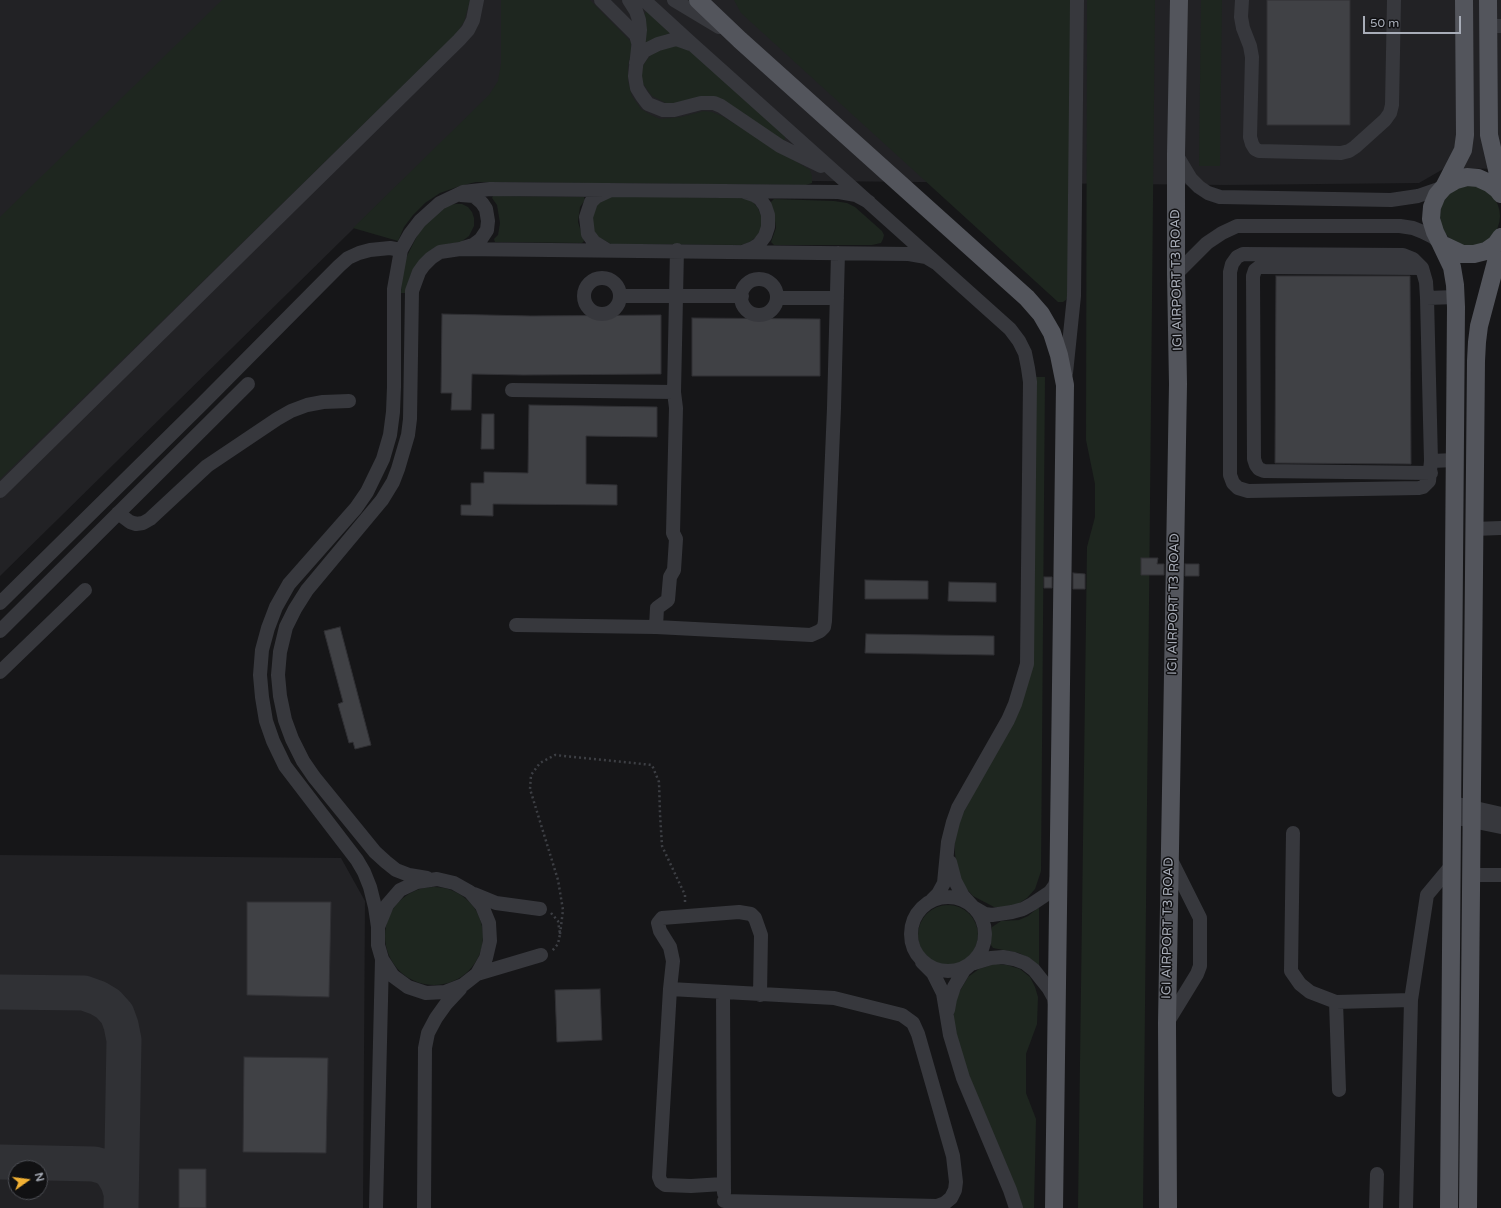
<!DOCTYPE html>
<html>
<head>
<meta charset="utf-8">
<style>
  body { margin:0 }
  #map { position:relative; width:1501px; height:1208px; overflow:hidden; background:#161618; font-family:"Varela Round",sans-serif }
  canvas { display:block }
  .north { position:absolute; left:8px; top:1160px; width:40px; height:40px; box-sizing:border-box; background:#111113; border:1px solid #4d4f55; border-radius:50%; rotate:76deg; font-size:11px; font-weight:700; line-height:16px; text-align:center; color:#a8adb8 }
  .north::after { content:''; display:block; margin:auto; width:14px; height:18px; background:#f2b134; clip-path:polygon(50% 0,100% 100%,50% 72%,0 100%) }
  .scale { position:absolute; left:1363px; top:16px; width:98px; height:18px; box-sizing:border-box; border:2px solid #a8adb8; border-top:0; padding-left:5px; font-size:12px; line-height:14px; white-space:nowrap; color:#a8adb8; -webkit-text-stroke:3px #111113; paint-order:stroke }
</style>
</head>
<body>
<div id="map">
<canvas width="1501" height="1208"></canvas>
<div class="north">N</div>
<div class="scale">50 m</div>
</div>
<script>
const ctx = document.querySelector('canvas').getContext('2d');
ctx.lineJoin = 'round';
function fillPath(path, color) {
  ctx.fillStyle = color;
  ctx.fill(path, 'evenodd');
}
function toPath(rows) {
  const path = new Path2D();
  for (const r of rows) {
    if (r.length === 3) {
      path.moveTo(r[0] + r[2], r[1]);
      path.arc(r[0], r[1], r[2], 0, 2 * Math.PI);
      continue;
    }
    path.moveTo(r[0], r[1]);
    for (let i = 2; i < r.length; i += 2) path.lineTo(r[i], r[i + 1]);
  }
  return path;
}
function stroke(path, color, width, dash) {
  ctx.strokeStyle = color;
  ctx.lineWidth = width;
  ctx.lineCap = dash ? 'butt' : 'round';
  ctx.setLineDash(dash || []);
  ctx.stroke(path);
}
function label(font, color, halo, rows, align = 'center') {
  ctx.font = font + ' "Varela Round",sans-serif';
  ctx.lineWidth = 3;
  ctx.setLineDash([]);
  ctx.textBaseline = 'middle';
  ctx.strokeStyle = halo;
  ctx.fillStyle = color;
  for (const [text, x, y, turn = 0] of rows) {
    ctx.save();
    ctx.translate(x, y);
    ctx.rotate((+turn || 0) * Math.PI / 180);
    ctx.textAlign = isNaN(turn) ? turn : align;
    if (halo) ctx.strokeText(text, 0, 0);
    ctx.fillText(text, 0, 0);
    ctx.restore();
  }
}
fillPath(toPath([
  [0,0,1501,0,1501,169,1445,168,1419,183,1225,185,406,177,0,576],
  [0,855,341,858,365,901,363,1208,0,1208],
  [16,1168,40,1168,40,1192,16,1192]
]), '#222225');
fillPath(toPath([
  [222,0,470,0,464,22,456,34,0,479,0,217],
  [501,0,590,0,631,42,631,52,628,66,628,81,632,96,641,109,651,115,660,119,681,117,704,111,712,112,722,116,810,170,812,176,812,183,806,185,476,182,460,186,440,193,425,203,413,215,404,227,398,241,353,228,489,95,498,81,501,64],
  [734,0,1071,0,1068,296,1066,300,1063,302,1058,302,741,13],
  [1087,0,1155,0,1143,1208,1078,1208,1087,547,1095,517,1095,484,1086,440],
  [1201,0,1222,0,1220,166,1199,166],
  [647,11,670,33,644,44,644,14],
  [674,45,688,49,785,135,785,140,782,140,715,97,703,96,675,103,666,103,652,96,643,84,641,76,642,69,645,62,654,52],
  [1470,216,30],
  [493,196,584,197,585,200,580,207,578,222,584,241,582,243,495,242,494,239,498,235,500,223,497,205,492,198],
  [614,196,745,198,752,201,758,208,761,216,762,225,760,232,756,237,750,242,741,245,611,244,597,236,593,229,592,213,596,205,604,199],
  [774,199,834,201,847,203,855,207,882,231,884,235,883,239,881,243,872,245,774,245,771,242,776,228,774,214,770,203],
  [456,204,462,204,468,207,472,212,474,218,474,226,469,236,461,242,449,244,414,268,409,280,406,293,401,293,402,273,406,258,419,232,433,216,449,205],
  [1036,377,1045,377,1041,871,1035,889,1027,898,1018,904,1006,907,994,907,973,896,963,885,957,871,955,854,955,836,960,820,1027,683],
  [434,936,49],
  [948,935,30],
  [1039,907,1039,966,1029,958,1019,953,993,948,991,945,990,938,992,927,1001,921,1019,920,1028,916],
  [995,964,1007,965,1020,969,1030,977,1035,987,1038,997,1037,1024,1026,1054,1026,1093,1036,1119,1034,1208,1022,1208,964,1063,954,1025,954,1011,956,998,968,977,979,969]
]), '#1e261f');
stroke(toPath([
  [0,992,84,993,98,998,108,1004,117,1014,121,1025,124,1040,121,1208],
  [0,1162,94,1164,105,1167,112,1173,118,1183,121,1193]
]), '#303135', 35);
const building = toPath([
  [1267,0,1350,0,1350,125,1267,125,1267,0],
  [1276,276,1410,276,1411,464,1275,463,1276,276],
  [442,314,531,316,661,315,661,374,523,375,472,374,471,410,451,410,452,393,441,393,442,314],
  [692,318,820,319,820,376,692,376,692,318],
  [529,405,657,407,657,437,586,436,586,484,617,485,617,505,493,504,493,516,461,515,461,505,471,505,471,483,484,483,484,472,528,473,529,405],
  [482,414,494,414,494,449,481,449,482,414],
  [1141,558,1158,558,1157,564,1164,564,1164,575,1141,575,1141,558],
  [1185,564,1199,564,1199,576,1185,576,1185,564],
  [1073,573,1085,574,1085,589,1073,589,1073,573],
  [1044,577,1052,577,1052,588,1044,588,1044,577],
  [865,580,928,581,928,599,865,599,865,580],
  [949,582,996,583,996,602,948,601,949,582],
  [340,627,371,745,355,749,353,742,349,743,338,704,343,702,324,631,340,627],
  [866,634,994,636,994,655,865,653,866,634],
  [247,902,331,902,329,997,247,995,247,902],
  [600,989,602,1040,557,1042,555,990,600,989],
  [244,1057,328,1058,326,1153,243,1152,244,1057],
  [179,1169,206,1169,206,1208,179,1208,179,1169]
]);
fillPath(building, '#404145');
stroke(building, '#303034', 1);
stroke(toPath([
  [551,913,558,921,560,934,558,944,552,951],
  [560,934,563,910,558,880,530,789,531,775,540,763,555,755,652,765,659,782,660,814,662,846,685,895,685,903]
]), '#3d3f44', 2.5, [2, 3]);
stroke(toPath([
  [601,0,636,35,639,46],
  [629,0,636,11,639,20,640,30,635,76,637,88,642,96,648,104,663,110,674,110,701,103,714,103,721,106,780,146,821,166],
  [644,0,692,44,1010,329,1019,341,1025,353,1028,368,1030,382,1027,664,1015,704,1008,720,958,808,953,822,948,842,944,883,938,894,932,900],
  [674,0,719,27],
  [1242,0,1241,17,1243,28,1250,46,1252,57,1250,137,1252,144,1255,149,1259,151,1341,153,1349,151,1355,147,1385,120,1390,113,1392,105,1394,0],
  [1489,26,1501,26],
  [636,63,644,51,658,44,676,39,690,44],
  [1176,154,1191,179,1199,187,1208,193,1220,197,1391,200,1418,196,1444,187],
  [461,195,474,196,482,203,486,209,488,221,487,230,481,239,473,245,463,248],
  [607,250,594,242,588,234,586,217,591,202,596,197,609,191],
  [745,251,753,248,759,244,765,236,768,227,768,215,765,206,760,199,754,195,745,192],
  [1422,268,1263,267,1259,267,1255,270,1253,276,1254,459,1256,465,1259,469,1264,471,1431,473],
  [1176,274,1207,243,1222,233,1237,226,1400,226,1413,228,1423,232,1433,237,1441,244],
  [602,296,18],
  [759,297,18],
  [620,296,742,296],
  [777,298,837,298],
  [1427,298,1431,461],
  [1066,373,1074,296,1077,0],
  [512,390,674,392],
  [1455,460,1431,461,1429,481,1423,487,1419,488,1248,491,1238,488,1233,483,1230,475,1230,272,1232,264,1237,257,1243,254,1403,255,1413,259,1422,268,1426,282,1427,298,1456,297],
  [0,491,459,40,468,30,473,20,477,0],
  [118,513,130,522,136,524,143,523,150,519,207,466,277,419,291,411,307,405,323,402,349,401],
  [1474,529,1501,528],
  [0,603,201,405,339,266,348,258,359,253,370,250,390,248,401,250],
  [516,625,656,627,811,635,820,631,824,627,825,621,834,408,838,253],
  [656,627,657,608,668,600,670,577,674,570,676,539,673,533,676,408,674,392,677,250],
  [0,631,248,384],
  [0,672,85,590],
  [1453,803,1501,814],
  [1452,817,1501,827],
  [1293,833,1291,971,1300,984,1310,992,1336,1002,1411,1000],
  [950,862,955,881,963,896,973,907,985,914,992,915,1012,912,1023,909,1032,904,1050,892,1055,885,1057,877],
  [1471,875,1501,875],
  [427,878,409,875,396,870,386,862,375,852,314,777,303,761,292,739,285,720,280,696,278,675,280,652,286,627,295,609,307,590,382,500,393,482,398,469,408,435,410,419,412,291,419,272,424,265,431,258,440,252,460,249,909,254,926,257,936,263],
  [474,894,496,903,540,909],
  [948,934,37],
  [378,927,387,905,400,890,417,882,437,879,454,883,470,892,482,906,489,923,490,941,486,958,477,974,463,985,445,992,426,993,408,987,393,976,382,959,378,945,378,927,375,907,370,887,364,872,357,860,285,766,273,741,266,721,262,697,260,675,262,650,268,628,276,607,289,584,356,508,367,492,383,459,390,435,393,412,394,387,394,289,401,250,410,234,420,221,440,203,463,192,490,189,839,192,856,195,869,202],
  [922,962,933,973,943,993,950,1035,963,1078,1010,1190,1016,1208],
  [477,974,541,955],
  [670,989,834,998,902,1015,913,1023,918,1034,953,1156,956,1182,955,1190,951,1198,945,1203,937,1206,724,1201],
  [723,993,724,1193],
  [1336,1002,1339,1090],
  [948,1010,950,999,954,987,964,970,971,964,991,958,1003,957,1014,959,1025,963,1034,970,1049,989,1054,998,1055,1004],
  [1167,1023,1197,974,1200,966,1200,918,1170,858],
  [723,1184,691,1186,665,1185,661,1182,659,1177,670,989,673,961,670,947,660,931,658,923,662,918,739,912,751,914,755,918,761,935,760,995],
  [376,1208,382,959],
  [424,1208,425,1048,428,1033,436,1018,446,1004,460,989],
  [1376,1208,1377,1174],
  [1406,1208,1411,1000,1427,895,1452,865]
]), '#37383d', 14);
stroke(toPath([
  [698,0,740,40,1027,298,1041,314,1052,333,1059,355,1065,385,1054,1208],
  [1488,0,1489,135,1501,187],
  [1444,187,1463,150,1465,135,1464,0],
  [1501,194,1498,190,1489,183,1478,178,1467,177,1456,180,1444,187,1437,195,1432,207,1431,219,1435,232,1441,244,1462,254,1474,254,1486,251,1496,244,1501,237],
  [1441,244,1452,267,1455,285,1456,307,1449,1208],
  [1168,1208,1167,1023,1178,384,1176,274,1176,154,1179,0],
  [1468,1208,1476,361,1477,342,1479,326,1501,243]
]), '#53555c', 18);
label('13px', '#a8adb8', '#111113', [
  ["IGI AIRPORT T3 ROAD",1177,280,-91],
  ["IGI AIRPORT T3 ROAD",1174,604,-89],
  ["IGI AIRPORT T3 ROAD",1168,928,-89]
]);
</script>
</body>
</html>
